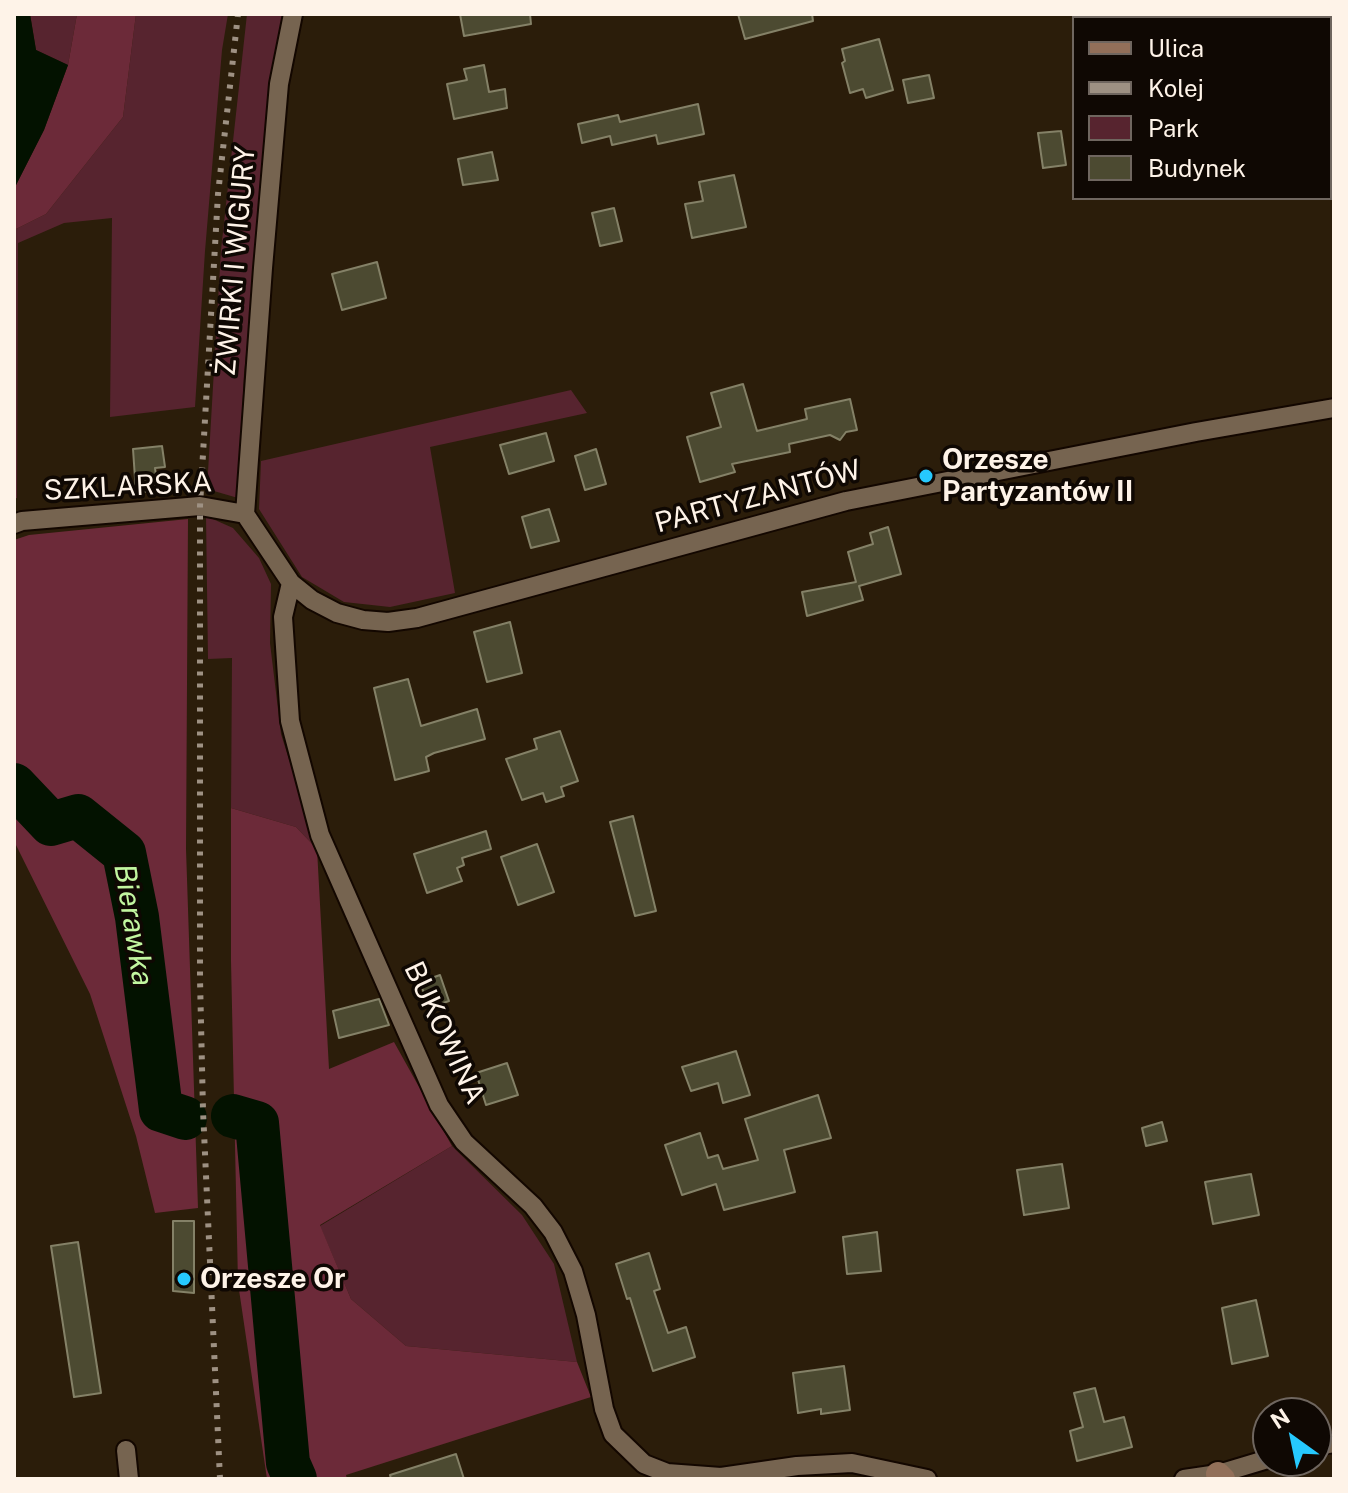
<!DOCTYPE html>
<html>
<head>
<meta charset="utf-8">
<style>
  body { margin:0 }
  #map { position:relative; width:1348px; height:1493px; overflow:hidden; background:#2b1d0a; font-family:"Public Sans",sans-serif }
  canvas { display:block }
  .frame { position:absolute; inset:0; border:16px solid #fef3e8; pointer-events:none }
  .legend { position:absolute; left:1072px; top:16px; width:260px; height:184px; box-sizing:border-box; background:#0f0803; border:2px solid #6f665f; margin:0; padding:10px 14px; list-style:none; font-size:24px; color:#fef3e8 }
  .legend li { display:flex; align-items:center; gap:16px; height:40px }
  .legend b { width:40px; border:2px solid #6f665f }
  .north { position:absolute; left:1252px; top:1397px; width:80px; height:80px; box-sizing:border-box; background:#0f0803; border:2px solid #6f665f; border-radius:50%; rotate:327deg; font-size:22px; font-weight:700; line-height:32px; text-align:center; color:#fef3e8 }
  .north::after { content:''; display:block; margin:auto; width:28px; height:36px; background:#26c9fe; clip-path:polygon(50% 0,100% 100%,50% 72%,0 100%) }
</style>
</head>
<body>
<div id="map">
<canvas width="1348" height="1493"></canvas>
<div class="frame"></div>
<ul class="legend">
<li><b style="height:10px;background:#926f59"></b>Ulica</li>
<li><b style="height:10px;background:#9e9183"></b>Kolej</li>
<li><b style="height:22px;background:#57242f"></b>Park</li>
<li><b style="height:22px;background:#4c4a31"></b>Budynek</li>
</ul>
<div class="north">N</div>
</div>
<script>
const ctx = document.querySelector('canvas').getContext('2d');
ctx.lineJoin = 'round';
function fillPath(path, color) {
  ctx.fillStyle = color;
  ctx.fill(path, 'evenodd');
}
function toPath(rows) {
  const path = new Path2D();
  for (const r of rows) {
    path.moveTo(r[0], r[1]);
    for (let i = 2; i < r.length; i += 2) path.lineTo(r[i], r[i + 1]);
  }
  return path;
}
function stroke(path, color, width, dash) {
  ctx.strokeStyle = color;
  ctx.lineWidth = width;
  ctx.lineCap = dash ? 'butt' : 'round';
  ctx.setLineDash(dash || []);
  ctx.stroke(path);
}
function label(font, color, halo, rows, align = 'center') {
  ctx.font = font + ' "Public Sans",sans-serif';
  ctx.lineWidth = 7;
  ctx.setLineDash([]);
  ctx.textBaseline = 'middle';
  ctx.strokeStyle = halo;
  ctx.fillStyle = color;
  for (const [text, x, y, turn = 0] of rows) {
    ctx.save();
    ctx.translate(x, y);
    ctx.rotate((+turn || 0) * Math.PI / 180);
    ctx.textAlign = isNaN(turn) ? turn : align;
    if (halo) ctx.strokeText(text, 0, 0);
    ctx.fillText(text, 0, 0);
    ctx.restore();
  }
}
fillPath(toPath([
  [30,14,77,14,68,65,36,50],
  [136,14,228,14,222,50,205,251,195,407,110,417,112,218,64,223,18,243,17,498,14,499,14,230,46,214,123,117],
  [247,14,287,14,276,63,244,374,238,498,207,489,221,250],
  [571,390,587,413,430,447,455,593,390,607,344,602,302,577,259,509,261,461],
  [206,516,233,528,259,558,271,584,270,643,281,734,317,849,296,827,231,808,232,658,208,659],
  [452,1146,522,1215,554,1264,577,1362,406,1346,351,1299,320,1226]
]), '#57242f');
fillPath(toPath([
  [77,14,136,14,123,117,46,214,14,230,14,189,44,130,68,65],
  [188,519,186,849,198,1208,155,1213,136,1136,90,994,14,841,14,540,29,535],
  [231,808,296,827,317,849,329,1069,394,1042,452,1146,320,1225,351,1299,406,1346,577,1362,591,1397,346,1475,347,1479,267,1479,238,1283,231,961]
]), '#6c2a39');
fillPath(toPath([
  [14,14,30,14,36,50,68,65,44,130,14,189]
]), '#031200');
stroke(toPath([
  [14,785,51,824,78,816,124,853,137,917,161,1110,185,1118],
  [233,1116,257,1123,288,1463,295,1479]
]), '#031200', 44);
const building = toPath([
  [460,14,530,14,531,24,464,36,460,14],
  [738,14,812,14,813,21,745,39,738,14],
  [879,39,893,90,866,98,863,89,850,93,842,63,845,61,842,49,879,39],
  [484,65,489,92,505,89,507,108,454,119,447,84,467,80,464,69,484,65],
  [929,75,934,98,908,103,903,80,929,75],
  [698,104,704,134,658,144,656,135,612,145,610,136,582,143,578,124,618,115,620,122,698,104],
  [1061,131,1066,165,1043,168,1038,133,1061,131],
  [492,152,498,180,463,185,458,159,492,152],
  [734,175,746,227,692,238,685,204,703,201,699,182,734,175],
  [614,208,622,241,600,246,592,213,614,208],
  [377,262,386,298,342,310,332,274,377,262],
  [743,384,757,431,807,419,805,409,850,399,857,430,846,432,840,440,830,435,789,444,790,452,732,464,735,472,700,482,687,437,721,427,711,393,743,384],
  [546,433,554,461,509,474,500,445,546,433],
  [162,446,165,467,155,468,158,490,136,493,133,449,162,446],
  [596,449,606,484,585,490,575,456,596,449],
  [549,509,559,541,531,548,522,517,549,509],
  [888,527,901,574,859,586,863,600,807,616,802,592,856,582,848,552,873,544,870,533,888,527],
  [510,622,522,673,487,682,474,632,510,622],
  [408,679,421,726,477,709,485,739,434,753,426,757,429,771,395,780,374,688,408,679],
  [560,731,578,781,561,787,564,796,546,802,543,793,522,800,506,759,537,749,534,739,560,731],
  [633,816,656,911,635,916,610,822,633,816],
  [486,831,491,849,462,858,464,865,457,868,462,881,427,893,414,854,486,831],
  [537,844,554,892,518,905,501,857,537,844],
  [440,975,449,1001,429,1008,420,982,440,975],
  [379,999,389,1025,339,1038,333,1011,379,999],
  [736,1051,750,1095,723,1103,718,1083,691,1091,682,1067,736,1051],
  [507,1063,518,1095,486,1105,476,1073,507,1063],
  [818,1095,831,1138,784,1150,795,1192,724,1210,716,1184,682,1195,665,1145,700,1133,708,1158,718,1155,723,1169,758,1160,745,1119,818,1095],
  [1162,1122,1167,1141,1146,1146,1142,1128,1162,1122],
  [1062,1164,1069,1208,1024,1215,1017,1170,1062,1164],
  [1251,1174,1259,1215,1213,1224,1205,1182,1251,1174],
  [173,1221,194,1221,194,1293,173,1291,173,1221],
  [877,1232,881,1271,847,1274,843,1237,877,1232],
  [78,1242,101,1393,74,1397,51,1246,78,1242],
  [649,1253,660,1289,654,1291,668,1333,686,1327,695,1357,653,1371,630,1298,627,1299,616,1264,649,1253],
  [1256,1300,1268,1356,1232,1364,1222,1308,1256,1300],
  [844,1366,850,1410,821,1414,821,1409,798,1413,793,1373,844,1366],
  [1095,1388,1104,1422,1124,1417,1132,1447,1077,1461,1070,1431,1083,1427,1074,1393,1095,1388],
  [456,1454,464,1479,391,1479,390,1475,456,1454]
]);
fillPath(building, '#4c4a31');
stroke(building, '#848167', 2);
const street = toPath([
  [245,514,291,583,312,600,337,613,363,620,388,622,417,618,846,501,1196,432,1334,408],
  [245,514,263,268,279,84,293,14],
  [14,524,22,521,200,506,245,514],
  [291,583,283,617,290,721,320,835,439,1105,464,1142,533,1206,553,1232,573,1271,586,1315,604,1409,613,1434,644,1464,667,1473,721,1477,797,1466,852,1463,927,1479],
  [1316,1446,1334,1443],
  [126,1450,129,1479],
  [1184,1479,1218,1474,1268,1459]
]);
const secondary = toPath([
  [1218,1474,1223,1479]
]);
stroke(street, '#130700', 22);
stroke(secondary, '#130700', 28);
stroke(street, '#766450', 18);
stroke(secondary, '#926f59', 24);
stroke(toPath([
  [220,1479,203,1110,200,979,200,506,218,194,238,14]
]), '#9e9183', 6, [4, 8]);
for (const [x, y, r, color] of [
  [926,476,8,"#26c9fe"],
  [184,1279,8,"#26c9fe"]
]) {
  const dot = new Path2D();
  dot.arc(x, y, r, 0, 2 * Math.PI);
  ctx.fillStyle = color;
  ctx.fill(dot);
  stroke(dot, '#0f0803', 3);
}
label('28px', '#fef3e8', '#0f0803', [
  ["ŻWIRKI I WIGURY",236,261,-85],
  ["SZKLARSKA",128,487,-3],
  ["PARTYZANTÓW",758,497,-15],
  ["BUKOWINA",444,1033,65]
]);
label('bold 28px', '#fef3e8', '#0f0803', [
  ["Orzesze",942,460],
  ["Partyzantów II",942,492],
  ["Orzesze Or",200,1279]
], 'left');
label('italic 30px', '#c2f6a0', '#0f0803', [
  ["Bierawka",133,925,81]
]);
</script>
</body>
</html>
